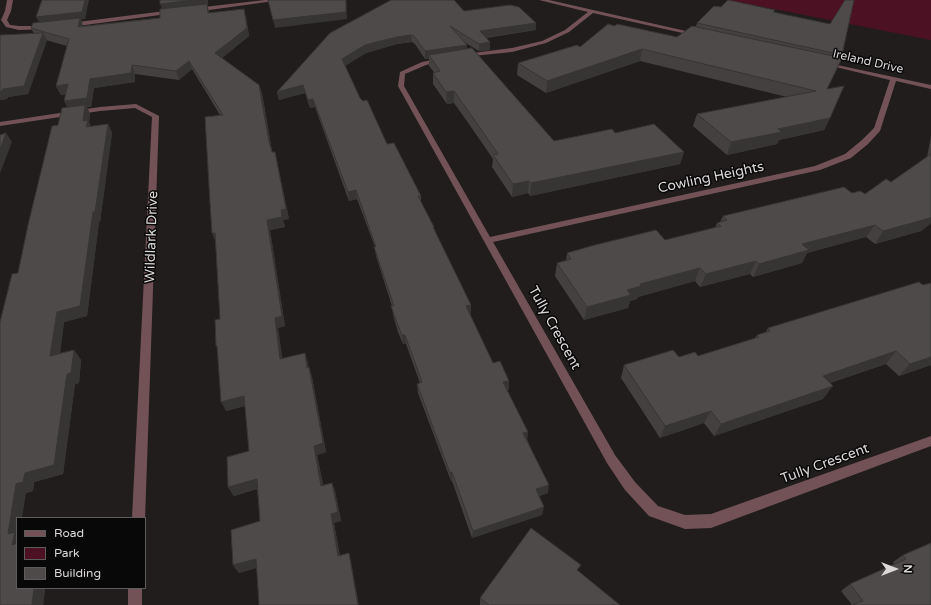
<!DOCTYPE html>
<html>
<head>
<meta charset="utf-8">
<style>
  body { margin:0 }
  #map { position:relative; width:931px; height:605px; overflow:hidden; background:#211d1d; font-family:"Varela Round",sans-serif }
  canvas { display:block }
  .legend { position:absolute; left:16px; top:517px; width:130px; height:72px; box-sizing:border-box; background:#090808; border:1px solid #5d5b5b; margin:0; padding:5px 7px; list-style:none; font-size:12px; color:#dbd8d8 }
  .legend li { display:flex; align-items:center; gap:8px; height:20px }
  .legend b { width:20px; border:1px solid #5d5b5b }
  .north { position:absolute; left:875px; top:549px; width:40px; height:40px; -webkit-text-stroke:3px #090808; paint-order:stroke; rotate:90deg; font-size:11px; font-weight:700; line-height:16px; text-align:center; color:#dbd8d8 }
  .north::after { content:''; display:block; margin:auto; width:14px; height:18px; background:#dbd8d8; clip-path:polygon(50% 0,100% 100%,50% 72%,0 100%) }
</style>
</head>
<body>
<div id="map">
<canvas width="931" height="605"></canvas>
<ul class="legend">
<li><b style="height:5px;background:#735257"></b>Road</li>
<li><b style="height:11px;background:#4c1223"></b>Park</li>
<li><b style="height:11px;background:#4f4a4a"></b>Building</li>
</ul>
<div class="north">N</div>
</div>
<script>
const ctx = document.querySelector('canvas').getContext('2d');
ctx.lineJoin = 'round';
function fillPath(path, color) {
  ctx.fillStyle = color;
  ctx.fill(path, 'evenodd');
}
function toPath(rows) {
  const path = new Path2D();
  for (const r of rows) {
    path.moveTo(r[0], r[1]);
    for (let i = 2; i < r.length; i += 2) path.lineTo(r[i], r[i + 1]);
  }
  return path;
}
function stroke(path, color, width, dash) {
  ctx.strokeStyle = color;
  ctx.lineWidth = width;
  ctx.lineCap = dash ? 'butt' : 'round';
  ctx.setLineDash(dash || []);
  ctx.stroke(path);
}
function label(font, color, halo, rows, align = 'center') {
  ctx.font = font + ' "Varela Round",sans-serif';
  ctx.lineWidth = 3;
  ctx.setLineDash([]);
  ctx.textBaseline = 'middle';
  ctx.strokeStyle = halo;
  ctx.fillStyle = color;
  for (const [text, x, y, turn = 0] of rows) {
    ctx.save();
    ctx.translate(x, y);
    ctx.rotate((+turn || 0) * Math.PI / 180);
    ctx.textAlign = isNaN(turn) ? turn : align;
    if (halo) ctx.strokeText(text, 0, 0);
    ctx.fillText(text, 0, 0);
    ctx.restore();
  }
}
fillPath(toPath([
  [728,0,931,0,931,40]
]), '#4c1223');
fillPath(toPath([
  [7,0,13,0,11,11,7,20,10,25,19,26,44,26,47,28,46,29,19,30,6,27,1,20,5,11,7,0],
  [265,0,281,0,195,12,192,10,195,8,265,0],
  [539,0,549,0,699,34,696,36,593,13,569,32,546,43,512,52,463,57,463,55,465,54,512,48,542,41,565,30,588,12,539,0],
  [173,10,176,12,175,13,70,27,67,25,70,23,173,10],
  [441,58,443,59,443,61,426,65,405,74,404,86,490,237,815,166,845,154,862,140,874,128,890,80,823,64,823,62,931,85,931,89,896,81,880,131,868,144,851,158,820,170,493,242,615,455,635,482,658,506,685,515,711,514,931,436,931,446,711,528,685,529,649,516,625,490,607,463,398,86,400,72,422,62,441,58],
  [136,104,159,116,145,520,145,518,132,518,152,117,135,108,100,111,0,126,0,122,100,107,136,104],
  [128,588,142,588,142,605,128,605,128,588]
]), '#735257');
fillPath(toPath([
  [160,0,208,0,208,5,207,5,209,13,246,16,249,36,222,58,259,85,262,93,272,151,272,152,275,152,277,161,289,219,283,220,285,227,270,230,285,326,278,328,282,359,305,353,308,367,309,367,312,377,326,452,317,455,323,485,332,483,335,491,341,521,334,523,340,556,351,561,256,568,239,573,233,565,260,521,257,489,234,496,228,487,249,451,245,406,226,411,220,319,220,115,192,69,179,80,135,74,135,82,94,88,91,107,87,107,90,114,89,122,91,127,108,124,112,133,100,222,99,222,87,316,64,322,60,353,74,350,81,360,79,383,75,384,63,474,34,482,33,491,26,493,17,518,17,588,45,588,43,605,0,605,18,273,58,125,67,108,66,94,61,95,56,86,67,46,46,40,47,40,28,94,8,97,7,99,0,100,34,34,31,28,33,23,85,19,81,19,83,26,160,18,162,9],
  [721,7,775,10,774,13,842,55,837,69,827,89,830,118,824,130,779,140,777,144,727,155,693,126,697,114,787,97,640,61,546,93,517,75,518,63,580,47,677,37,696,26,697,23],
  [464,11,536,23,536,30,486,38,490,50,479,51,464,42,467,45,467,49,554,141,615,133,684,152,680,164,530,196,528,193,512,197,492,167,493,159,469,124,454,103,447,104,433,84,433,73,434,72,429,66,429,59,425,59,415,44,412,42,397,44,366,53,345,66,360,98,387,144,421,196,421,202,434,230,471,305,471,314,470,314,493,363,509,390,507,390,528,432,527,439,548,493,539,496,542,515,472,538,452,481,451,481,418,393,417,384,420,383,406,344,403,344,398,332,393,315,392,306,376,256,375,247,357,199,349,201,315,107,310,108,305,93,279,100,277,92,330,33],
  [931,136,931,223,921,231,875,244,866,237,807,253,802,263,753,277,750,274,700,287,695,281,638,297,637,299,630,301,628,308,584,320,555,276,557,263,566,261,567,253,665,240,715,228,717,223,720,222,723,216,852,193,865,194,891,182,927,157],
  [919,282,931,365,899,376,886,364,830,383,823,399,714,436,704,423,660,438,621,378,624,365,679,357,698,356,755,338,757,335,765,333,768,328],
  [931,543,931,605,852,605,841,591,850,584,894,564,893,562,903,555],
  [578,571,620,605,480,605,480,598]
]), '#444040');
fillPath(toPath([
  [85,0,89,0,85,19,81,19,83,26,81,35,78,27,40,24,36,17],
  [192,0,208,0,208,5,207,5,209,11,211,21,208,13,163,10,160,4],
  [346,0,347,19,275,28,273,20],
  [244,9,249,36,217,62,215,53],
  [536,23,536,30,480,38,480,31],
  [43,33,47,40,28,94,8,97,7,99,0,100,0,92,3,89],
  [411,35,412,42,397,44,366,53,343,67,342,59,365,45,397,37],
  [490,42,490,50,479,51,479,44],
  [467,45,467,53,429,55,429,59,425,59,425,51],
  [642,49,640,61,546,93,547,81],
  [189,61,192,69,179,80,176,71],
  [132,65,135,74,135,82,94,88,91,107,87,107,90,114,89,122,92,130,91,137,83,121,69,110,64,101,90,79],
  [68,84,72,93,61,95,56,86],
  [259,85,262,93,272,151,269,142],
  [303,85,305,93,279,100,277,92],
  [454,91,454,103,447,104,446,92],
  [313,99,315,107,310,108,308,100],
  [830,118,824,130,779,140,777,144,727,155,731,142,778,129],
  [108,124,112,133,100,222,99,222,87,316,64,322,58,366,50,356,57,312,93,212],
  [6,133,12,142,0,173,0,150],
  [275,152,289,219,283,220,285,227,270,230,285,326,278,328,284,369,280,359,275,318,267,220,281,210],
  [684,152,680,164,530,196,531,183],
  [529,181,528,193,512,197,513,184],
  [356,190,357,199,349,201,348,192],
  [931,217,931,223,921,231,875,244,883,231],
  [875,225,866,237,807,253,802,263,753,277,759,264,802,244],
  [212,233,215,233,216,243],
  [756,261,750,274,700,287,706,274],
  [700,268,695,281,638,297,637,299,630,301,628,308,584,320,587,307,640,284],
  [471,305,471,314,466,315,466,306],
  [402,335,405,335,406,344,403,344],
  [74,350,81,360,79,383,75,384,63,474,34,482,33,491,26,493,22,518,17,518,17,549,12,545,8,534,16,484,25,473],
  [896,351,886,364,814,388,823,376],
  [305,353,308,363,310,377,307,368],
  [931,357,931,365,899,376,910,364],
  [309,367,312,377,326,452,317,455,325,494,321,486,314,446],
  [509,381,509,390,503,391,503,382],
  [833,386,823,399,714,436,721,424],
  [244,396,248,405,226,411,221,402],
  [711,411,704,423,660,438,665,426],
  [528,432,527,440,523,433],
  [452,472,452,481,451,481,450,473],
  [257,479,261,488,234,496,228,487],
  [332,483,335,491,341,521,334,523,341,564,338,556,331,514],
  [549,485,548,493,534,498,536,489],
  [544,507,542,515,472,538,473,531],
  [349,553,351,561,359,605,358,605],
  [256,559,261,566,239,573,233,565],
  [34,588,45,588,43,605,32,605]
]), '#373434');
const building = toPath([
  [42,0,85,0,82,12,36,17,42,0],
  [160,0,192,0,160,4,160,0],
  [268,0,346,0,346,12,273,20,268,0],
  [391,0,454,0,464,11,510,5,519,7,536,23,480,31,490,42,479,44,450,26,467,45,425,51,414,36,411,35,397,37,365,45,342,59,360,98,363,101,367,100,387,144,394,143,421,196,418,196,434,227,433,227,471,305,466,306,493,363,500,361,509,381,503,382,528,432,523,433,549,485,536,489,544,507,473,531,452,472,450,473,417,384,422,382,405,335,402,335,397,323,391,306,394,306,374,247,376,247,356,190,348,192,313,99,308,100,303,85,277,92,330,33,391,0],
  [728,0,775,10,773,12,830,24,845,0,854,0,842,55,697,23,714,6,721,7,728,0],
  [207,4,208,13,244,9,247,28,215,53,259,85,269,142,272,152,275,152,286,209,281,210,282,217,267,220,282,316,275,318,280,359,305,353,307,368,309,367,323,443,314,446,321,486,332,483,338,512,331,514,338,556,349,553,358,605,259,605,256,559,233,565,231,530,260,521,257,479,228,487,227,457,249,451,244,396,221,402,217,346,216,346,215,320,220,319,215,233,212,233,210,203,205,117,223,115,189,61,176,71,132,65,131,73,90,79,87,98,64,101,68,84,56,86,69,39,31,28,33,23,80,18,78,27,160,18,160,9,207,4],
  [608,24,615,26,617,24,677,37,692,26,842,58,827,89,844,86,830,118,778,129,782,132,731,142,697,114,816,91,642,49,547,81,518,63,577,45,580,47,608,24],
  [43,33,24,86,3,89,2,91,0,92,0,35,43,33],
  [472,48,554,141,612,129,615,133,654,124,684,152,531,183,529,181,513,184,493,155,498,154,469,112,454,91,446,92,433,73,440,71,429,55,472,48],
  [85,105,83,121,88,120,86,127,108,124,95,212,93,212,80,306,57,312,50,356,74,350,71,373,67,374,54,465,25,473,23,482,16,484,8,534,15,532,12,545,17,543,17,588,34,588,32,605,0,605,0,322,12,274,18,273,28,225,52,126,58,125,62,108,85,105],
  [6,133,0,150,0,135,6,133],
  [931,154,931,217,930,218,883,231,875,225,802,244,809,250,759,264,756,261,706,274,700,268,640,284,641,286,627,290,631,295,587,307,557,263,571,259,567,253,591,246,656,230,665,240,721,226,717,223,727,220,723,216,844,187,852,193,860,191,865,194,886,179,891,182,931,154],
  [919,282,923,285,931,283,931,357,910,364,896,351,823,376,833,386,721,424,711,411,665,426,624,365,673,350,679,357,695,352,698,356,759,337,757,335,770,331,768,328,919,282],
  [531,528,581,565,577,570,620,605,489,605,480,598,531,528],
  [931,543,931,605,851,605,863,601,850,584,906,559,903,555,931,543]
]);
fillPath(building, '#4f4a4a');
stroke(building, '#373434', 1);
label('12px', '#dbd8d8', '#090808', [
  ["Ireland Drive",868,62,13]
]);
label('14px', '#dbd8d8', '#090808', [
  ["Cowling Heights",711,178,-12],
  ["Wildlark Drive",152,237,-88],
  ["Tully Crescent",554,328,61],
  ["Tully Crescent",825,464,-20]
]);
</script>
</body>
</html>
